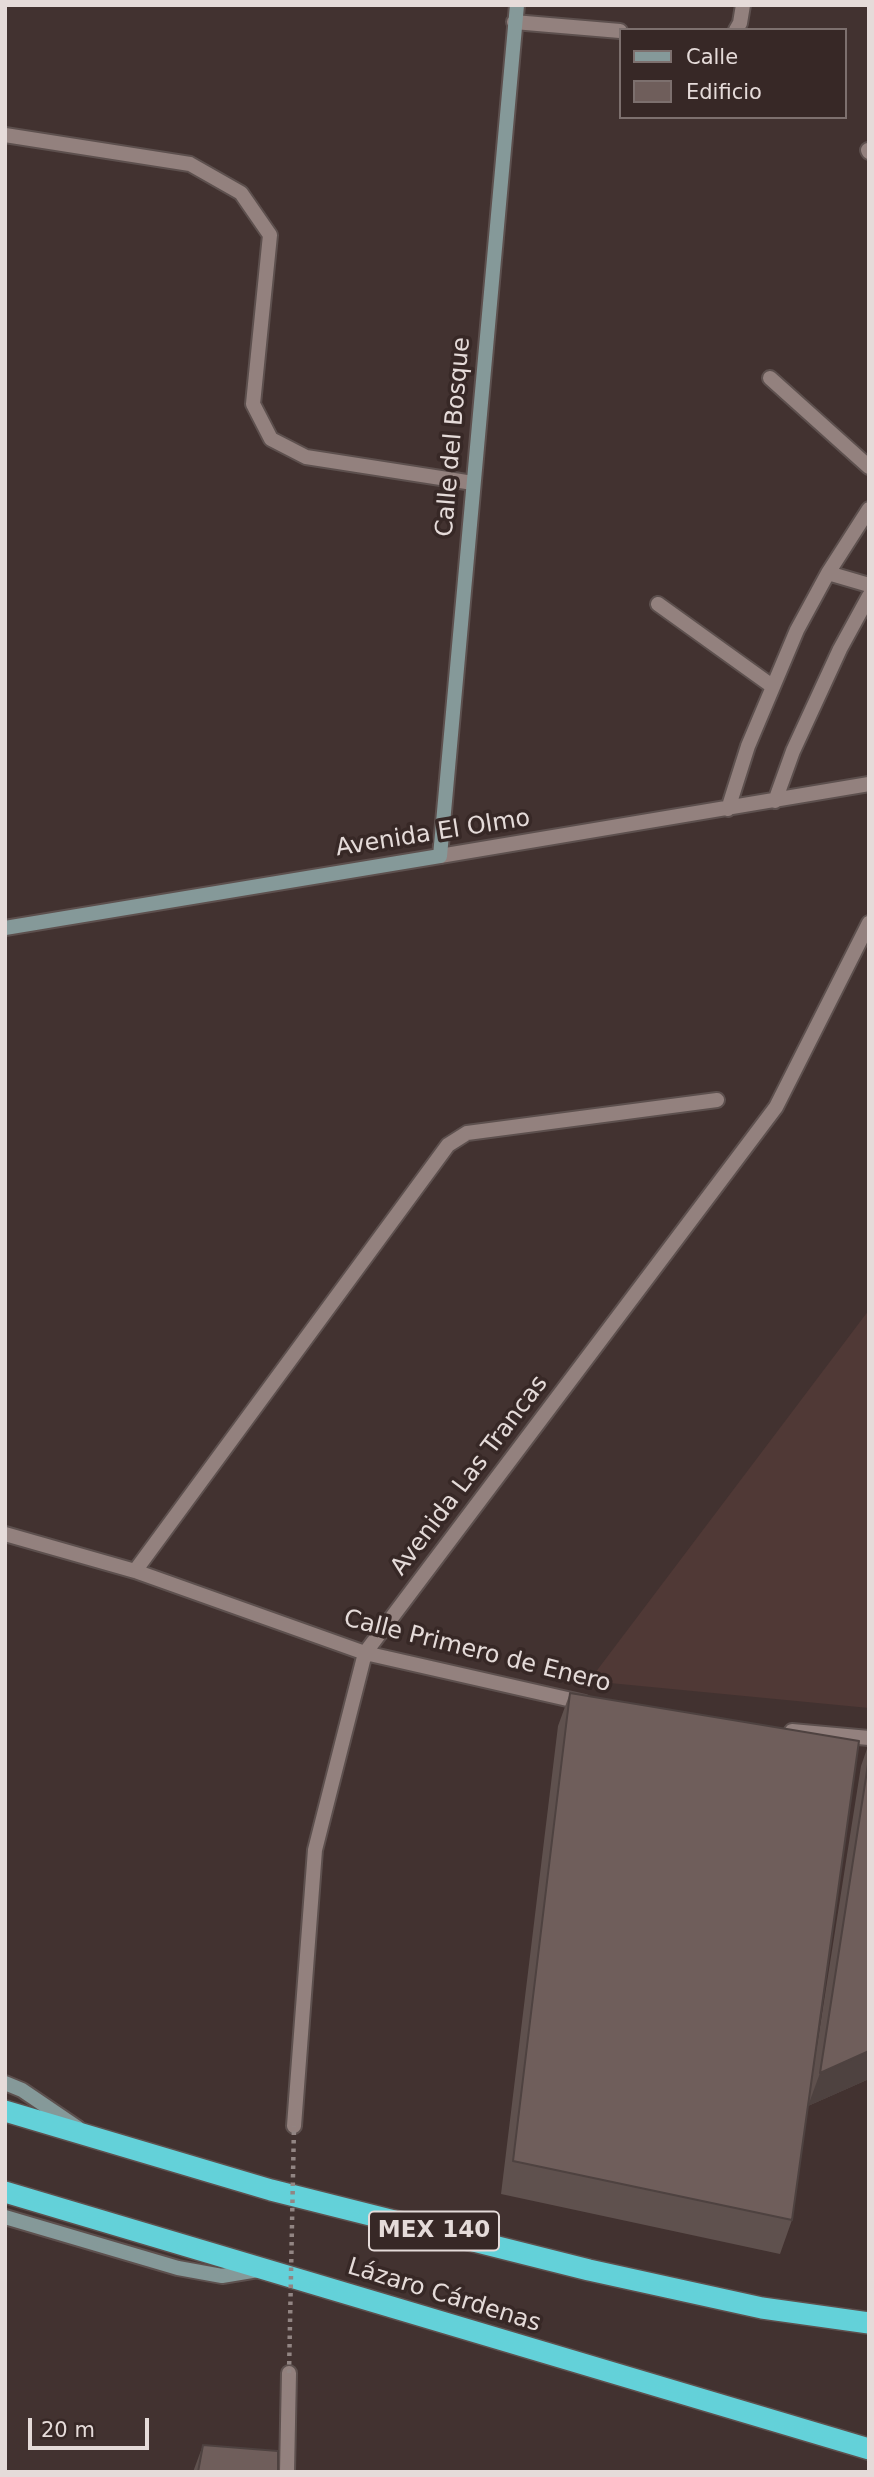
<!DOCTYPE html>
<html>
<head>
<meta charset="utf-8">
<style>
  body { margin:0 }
  #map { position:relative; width:874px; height:2477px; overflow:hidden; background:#423230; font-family:"DejaVu Sans",sans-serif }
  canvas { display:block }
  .frame { position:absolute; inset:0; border:7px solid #e5dbd9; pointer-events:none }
  .legend { position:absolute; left:619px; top:28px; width:228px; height:91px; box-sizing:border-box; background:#372826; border:2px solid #7d706e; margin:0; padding:9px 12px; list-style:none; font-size:21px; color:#e5dbd9 }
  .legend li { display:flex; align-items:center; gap:14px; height:35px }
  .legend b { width:35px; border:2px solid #7d706e }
  .scale { position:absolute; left:28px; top:2418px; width:121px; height:32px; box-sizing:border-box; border:4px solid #e5dbd9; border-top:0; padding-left:9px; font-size:21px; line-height:24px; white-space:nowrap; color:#e5dbd9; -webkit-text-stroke:5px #372826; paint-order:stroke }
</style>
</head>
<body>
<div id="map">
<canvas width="874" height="2477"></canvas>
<div class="frame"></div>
<ul class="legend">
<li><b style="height:9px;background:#859999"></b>Calle</li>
<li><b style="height:19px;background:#6f5e5b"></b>Edificio</li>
</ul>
<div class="scale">20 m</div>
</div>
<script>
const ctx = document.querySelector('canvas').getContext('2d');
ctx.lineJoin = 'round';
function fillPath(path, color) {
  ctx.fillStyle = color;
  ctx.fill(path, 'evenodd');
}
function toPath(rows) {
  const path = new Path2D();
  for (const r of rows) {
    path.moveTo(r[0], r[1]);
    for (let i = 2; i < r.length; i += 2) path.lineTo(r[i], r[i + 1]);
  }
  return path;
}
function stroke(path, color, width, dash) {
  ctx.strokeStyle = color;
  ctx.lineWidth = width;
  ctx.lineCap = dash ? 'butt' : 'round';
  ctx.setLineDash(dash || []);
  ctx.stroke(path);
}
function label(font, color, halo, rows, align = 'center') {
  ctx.font = font + ' "DejaVu Sans",sans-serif';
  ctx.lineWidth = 7;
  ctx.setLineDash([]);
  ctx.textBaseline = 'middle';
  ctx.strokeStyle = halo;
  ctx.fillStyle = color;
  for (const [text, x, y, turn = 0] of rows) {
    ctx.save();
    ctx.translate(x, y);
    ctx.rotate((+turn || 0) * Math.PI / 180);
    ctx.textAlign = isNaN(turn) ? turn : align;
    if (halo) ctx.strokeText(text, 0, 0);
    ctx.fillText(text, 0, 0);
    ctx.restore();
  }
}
fillPath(toPath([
  [869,1310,869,1708,589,1681]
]), '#503936');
const street = toPath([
  [514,22,620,31],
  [736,30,740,23,743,5],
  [5,135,190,164,241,193,270,235,253,404,271,439,306,457,473,483],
  [868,150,869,152],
  [770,378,869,467],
  [828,573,869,585],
  [658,604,772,686],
  [775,801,793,751,840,649,869,596],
  [728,809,748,746,797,630,828,573,869,509],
  [440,856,869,784],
  [5,1534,135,1571,365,1653,585,1703],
  [135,1571,448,1145,467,1133,717,1100],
  [792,1731,869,1738],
  [294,2126,315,1850,365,1653,776,1107,869,923],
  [287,2472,289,2373]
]);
const secondary = toPath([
  [5,928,440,856,517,5],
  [5,2083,22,2090,78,2128],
  [5,2217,178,2268,222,2276,258,2270]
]);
const highway = toPath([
  [5,2111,271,2190,589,2270,762,2308,869,2323],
  [5,2192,869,2449]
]);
stroke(street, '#5d504e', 18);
stroke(secondary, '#5d504e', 18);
stroke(highway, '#5d504e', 24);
stroke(street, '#93817e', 14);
stroke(secondary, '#859999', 14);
stroke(highway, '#63d1d9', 21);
stroke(toPath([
  [289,2373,294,2126]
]), '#928583', 4.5, [3.5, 5]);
fillPath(toPath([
  [570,1693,810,2090,861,1766,869,1743,869,2079,808,2106,792,2220,780,2254,501,2194,558,1726],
  [203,2445,278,2472,193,2472]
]), '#5f514e');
fillPath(toPath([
  [869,2051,869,2079,808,2106,820,2073]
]), '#4e4240');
const building = toPath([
  [570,1693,859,1741,792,2220,513,2161,570,1693],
  [869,1758,869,2051,820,2073,869,1758],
  [203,2445,278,2451,278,2472,198,2472,203,2445]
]);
fillPath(building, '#6f5e5b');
stroke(building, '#4e4240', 2);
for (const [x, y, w] of [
  [434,2231,130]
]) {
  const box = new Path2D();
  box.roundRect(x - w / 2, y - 19.5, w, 39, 5);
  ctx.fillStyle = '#372826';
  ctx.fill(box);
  stroke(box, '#e5dbd9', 2);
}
label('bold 23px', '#e5dbd9', null, [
  ["MEX 140",434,2231]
]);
label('24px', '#e5dbd9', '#372826', [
  ["Calle del Bosque",454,437,-85],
  ["Avenida El Olmo",433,834,-9],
  ["Avenida Las Trancas",470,1476,-53],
  ["Calle Primero de Enero",477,1652,14],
  ["Lázaro Cárdenas",444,2296,17]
]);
</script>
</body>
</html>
